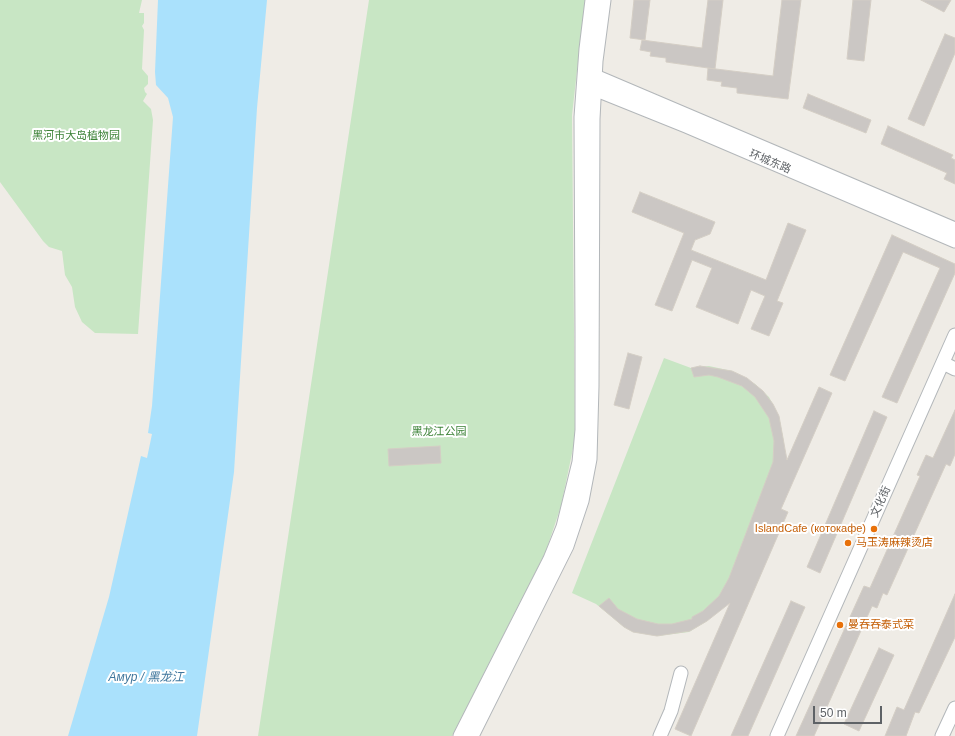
<!DOCTYPE html>
<html>
<head>
<meta charset="utf-8">
<style>
  body { margin:0 }
  #map { position:relative; width:955px; height:736px; overflow:hidden; background:#efece6; font-family:Arial,sans-serif }
  canvas { display:block }
  .scale { position:absolute; left:813px; top:706px; width:69px; height:18px; box-sizing:border-box; border:2px solid #5e6266; border-top:0; padding-left:5px; font-size:12px; line-height:14px; white-space:nowrap; color:#5e6266; -webkit-text-stroke:3px #fff; paint-order:stroke }
</style>
</head>
<body>
<div id="map">
<canvas width="955" height="736"></canvas>
<div class="scale">50 m</div>
</div>
<script>
const ctx = document.querySelector('canvas').getContext('2d');
ctx.lineJoin = 'round';
function fillPath(path, color) {
  ctx.fillStyle = color;
  ctx.fill(path, 'evenodd');
}
function toPath(rows) {
  const path = new Path2D();
  for (const r of rows) {
    path.moveTo(r[0], r[1]);
    for (let i = 2; i < r.length; i += 2) path.lineTo(r[i], r[i + 1]);
  }
  return path;
}
function stroke(path, color, width, dash) {
  ctx.strokeStyle = color;
  ctx.lineWidth = width;
  ctx.lineCap = dash ? 'butt' : 'round';
  ctx.setLineDash(dash || []);
  ctx.stroke(path);
}
function label(font, color, halo, rows, align = 'center') {
  ctx.font = font + ' Arial,"Noto Sans SC",sans-serif';
  ctx.lineWidth = 4;
  ctx.setLineDash([]);
  ctx.textBaseline = 'middle';
  ctx.strokeStyle = halo;
  ctx.fillStyle = color;
  for (const [text, x, y, turn = 0] of rows) {
    ctx.save();
    ctx.translate(x, y);
    ctx.rotate((+turn || 0) * Math.PI / 180);
    ctx.textAlign = isNaN(turn) ? turn : align;
    if (halo) ctx.strokeText(text, 0, 0);
    ctx.fillText(text, 0, 0);
    ctx.restore();
  }
}
fillPath(toPath([
  [0,0,142,0,139,13,144,13,144,23,142,26,144,30,142,69,148,76,148,84,144,88,145,92,147,94,143,101,151,109,153,120,138,334,95,333,82,322,75,307,72,287,65,275,62,251,49,247,43,241,0,182],
  [369,0,585,0,572,115,575,439,561,506,546,551,452,736,258,736],
  [664,358,691,368,709,366,732,371,755,384,769,397,779,416,784,443,784,455,724,605,707,621,689,632,657,636,633,632,624,627,596,604,572,593]
]), '#c8e6c4');
fillPath(toPath([
  [158,0,267,0,257,108,234,472,197,736,68,736,109,597,141,456,147,458,152,434,148,433,152,406,173,117,168,98,156,85,155,72]
]), '#aae1fc');
const building = toPath([
  [634,0,650,0,645,40,630,38,634,0],
  [708,0,723,0,715,69,666,62,666,58,650,56,651,52,640,50,642,40,702,48,708,0],
  [782,0,801,0,788,99,737,93,737,88,721,86,722,82,707,80,708,68,773,76,782,0],
  [853,0,871,0,864,61,847,59,853,0],
  [921,0,951,0,944,12,921,0],
  [945,34,955,38,955,53,924,126,908,119,945,34],
  [808,94,871,120,866,133,803,108,808,94],
  [888,126,953,155,951,158,955,160,955,184,944,179,947,173,881,144,888,126],
  [640,192,715,222,710,234,695,240,691,250,766,280,788,223,806,230,777,301,783,303,769,336,751,329,765,296,751,290,738,324,696,307,712,268,692,260,672,311,655,305,684,233,632,212,640,192],
  [892,235,955,264,955,273,897,403,882,397,940,268,903,252,845,381,830,375,892,235],
  [628,353,642,357,629,409,614,405,628,353],
  [700,366,732,371,747,378,763,391,773,404,779,416,787,460,819,387,832,393,781,509,788,512,691,736,675,729,730,603,707,621,690,631,657,636,633,632,624,627,599,606,609,598,618,609,637,619,658,624,672,624,692,619,692,617,703,611,719,596,729,578,773,462,774,441,769,418,755,397,742,386,718,377,709,375,694,377,691,368,700,366],
  [955,410,955,454,950,466,946,464,887,595,883,593,877,608,872,606,814,736,796,736,864,586,870,588,920,476,917,475,926,455,933,458,955,410],
  [874,411,887,417,820,573,807,567,874,411],
  [440,446,441,463,389,466,388,449,440,446],
  [955,594,955,637,919,713,915,712,906,736,885,736,897,707,904,710,955,594],
  [791,601,805,607,748,736,731,736,791,601],
  [879,648,894,655,859,731,844,724,879,648]
]);
fillPath(building, '#cbc7c4');
stroke(building, '#d4cec5', 1);
const minor = toPath([
  [588,75,595,76,955,229],
  [587,88,594,89,686,126,955,241],
  [943,363,955,369],
  [460,736,550,559,563,527,579,462,582,430,582,334,581,117,586,49,592,0],
  [472,736,567,546,582,501,590,459,592,386,593,119,596,61,604,0],
  [660,736,671,711,681,673],
  [777,736,955,335],
  [942,736,955,708]
]);
stroke(minor, '#b3b7ba', 15);
stroke(minor, '#fff', 13);
for (const [x, y, r, color] of [
  [874,529,4,"#e8710a"],
  [848,543,4,"#e8710a"],
  [840,625,4,"#e8710a"]
]) {
  const dot = new Path2D();
  dot.arc(x, y, r, 0, 2 * Math.PI);
  ctx.fillStyle = color;
  ctx.fill(dot);
  stroke(dot, '#fff', 1.5);
}
label('11px', '#3d8338', '#fff', [
  ["黑河市大岛植物园",76,136],
  ["黑龙江公园",439,432]
]);
label('11px', '#5e6266', '#fff', [
  ["环城东路",770,162,23],
  ["文化街",881,502,-66]
]);
label('11px', '#c56008', '#fff', [
  ["IslandCafe (котокафе)",866,529,"right"],
  ["马玉涛麻辣烫店",856,543],
  ["曼吞吞泰式菜",848,625]
], 'left');
label('italic 12px', '#40779d', '#fff', [
  ["Амур / 黑龙江",146,678]
]);
</script>
</body>
</html>
